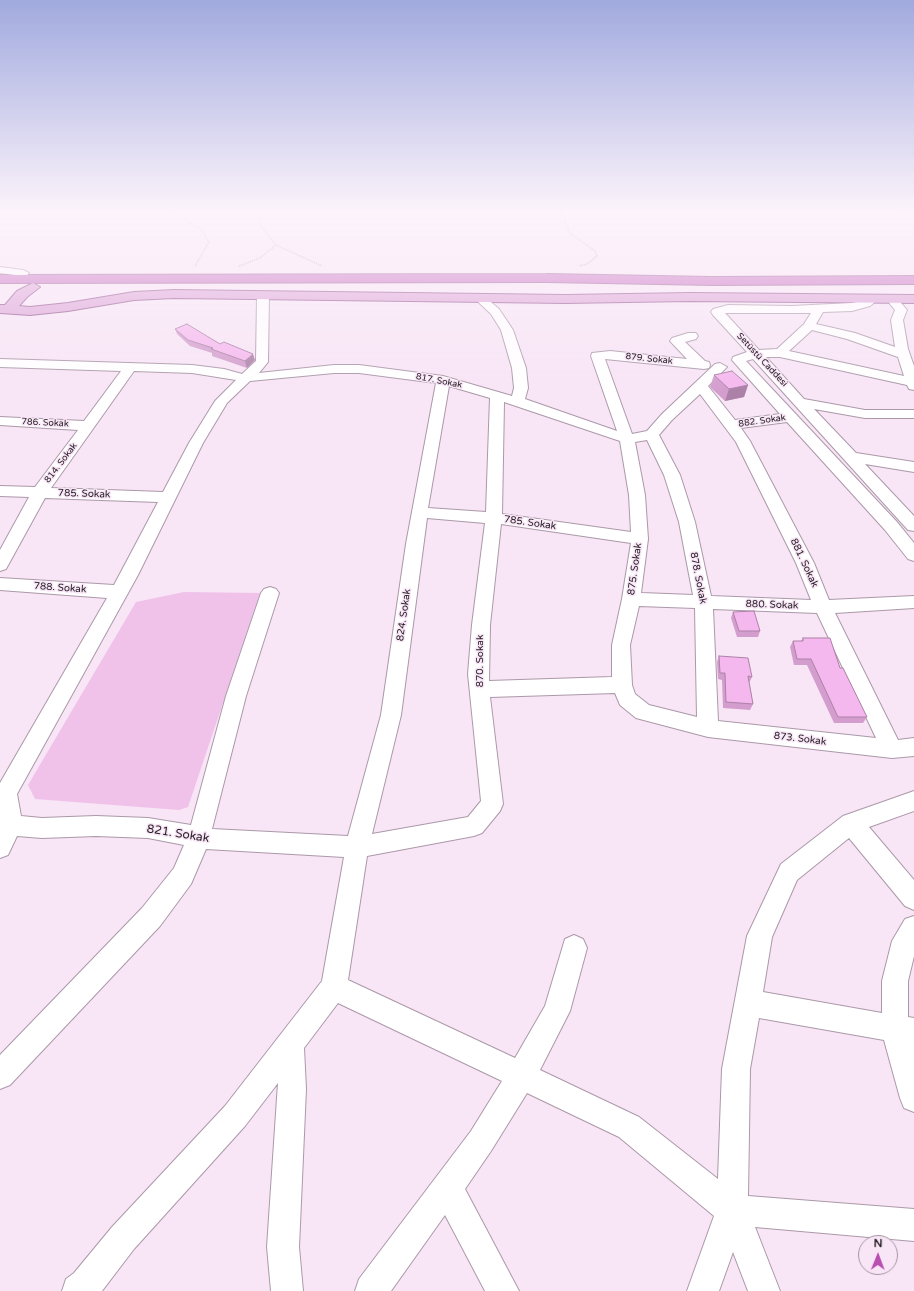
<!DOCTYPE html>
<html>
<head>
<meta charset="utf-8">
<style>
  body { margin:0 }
  #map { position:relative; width:914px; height:1291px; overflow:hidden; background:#f8e5f6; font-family:"Varela Round",sans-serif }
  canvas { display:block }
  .north { position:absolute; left:858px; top:1235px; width:40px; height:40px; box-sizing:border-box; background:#f8e5f6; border:1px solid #a597a4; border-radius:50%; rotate:1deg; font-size:11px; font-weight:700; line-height:16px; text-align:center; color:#292228 }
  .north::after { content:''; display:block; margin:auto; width:14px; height:18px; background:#b94fb1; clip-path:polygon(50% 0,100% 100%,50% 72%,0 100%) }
</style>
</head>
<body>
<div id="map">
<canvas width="914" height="1291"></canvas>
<div class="north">N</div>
</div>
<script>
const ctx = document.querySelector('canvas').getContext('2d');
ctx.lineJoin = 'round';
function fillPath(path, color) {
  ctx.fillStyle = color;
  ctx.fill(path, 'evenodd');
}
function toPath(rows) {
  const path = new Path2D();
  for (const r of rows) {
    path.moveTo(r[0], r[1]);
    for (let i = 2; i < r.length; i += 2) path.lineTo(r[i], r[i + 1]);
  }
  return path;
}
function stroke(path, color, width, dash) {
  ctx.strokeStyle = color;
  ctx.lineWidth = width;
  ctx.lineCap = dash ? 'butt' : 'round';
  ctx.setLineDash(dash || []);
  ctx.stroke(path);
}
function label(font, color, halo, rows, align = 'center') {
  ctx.font = font + ' "Varela Round",sans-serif';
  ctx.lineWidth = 3;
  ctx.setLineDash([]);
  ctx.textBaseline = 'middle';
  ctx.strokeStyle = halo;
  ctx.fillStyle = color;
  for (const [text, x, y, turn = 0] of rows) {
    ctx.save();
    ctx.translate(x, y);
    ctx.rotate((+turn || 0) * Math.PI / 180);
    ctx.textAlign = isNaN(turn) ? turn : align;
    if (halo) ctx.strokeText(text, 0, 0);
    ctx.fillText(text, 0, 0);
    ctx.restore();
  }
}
fillPath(toPath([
  [184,592,260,593,188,807,179,810,35,799,28,785,136,602]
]), '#f0c2ea');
const minor = toPath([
  [0,267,23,270,29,273,22,281,18,282,12,279,15,275,0,273,0,267],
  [263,293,269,296,268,362,259,373,334,365,359,365,443,376,512,396,514,388,512,368,501,330,491,314,474,298,480,295,484,296,499,309,513,330,526,368,528,388,525,399,617,431,591,356,592,353,610,351,687,359,670,341,672,338,688,333,696,333,698,336,696,339,685,342,705,361,709,362,710,365,709,368,704,369,605,359,632,434,647,431,662,414,715,364,720,363,727,367,708,386,735,420,780,414,732,360,733,357,747,352,713,315,711,312,713,309,728,305,792,306,852,303,862,301,874,295,880,298,870,306,852,311,823,312,816,324,855,333,895,347,891,320,895,310,886,299,888,297,896,297,907,310,903,320,908,349,914,366,914,390,909,389,907,385,780,357,766,357,804,399,865,410,914,410,914,418,865,418,814,409,856,453,914,462,914,472,865,464,914,516,914,531,908,530,753,359,746,361,897,522,914,543,914,561,908,559,885,530,787,422,741,428,750,441,814,563,829,600,914,596,914,608,835,613,898,740,914,738,914,756,892,758,708,737,636,718,620,705,615,693,490,697,503,804,500,811,482,833,474,836,367,856,348,980,515,1058,545,1006,565,939,574,935,583,939,587,948,570,1011,540,1070,639,1117,718,1179,722,1069,747,936,781,864,843,816,914,791,914,811,869,827,914,880,914,910,905,906,849,838,797,880,772,937,763,992,882,1013,882,981,892,941,905,919,914,916,914,956,908,981,908,1017,914,1018,914,1112,904,1108,900,1098,884,1040,759,1018,750,1069,748,1196,914,1209,914,1241,755,1227,780,1291,748,1291,733,1252,719,1291,687,1291,714,1216,619,1137,527,1093,491,1151,465,1189,519,1291,485,1291,445,1215,391,1291,355,1291,359,1279,471,1131,502,1081,338,1003,304,1048,306,1089,299,1247,303,1291,271,1291,267,1247,278,1083,245,1126,134,1249,102,1291,62,1291,66,1279,74,1273,112,1227,225,1106,322,981,344,857,206,849,191,884,160,926,10,1085,0,1089,0,1055,142,908,174,868,184,845,148,838,96,836,42,838,17,836,8,855,0,858,0,783,107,598,0,590,0,578,114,585,158,502,45,498,6,569,0,571,0,550,29,497,0,496,0,486,35,487,78,430,0,425,0,417,84,421,121,371,0,367,0,359,192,365,224,369,242,374,256,361,257,296,263,293],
  [725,313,811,313,804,324,777,349,759,350,725,313],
  [812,330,847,339,898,357,904,376,789,351,812,330],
  [134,371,192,373,236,380,215,401,189,443,163,492,51,488,134,371],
  [334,373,359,373,436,383,406,544,381,715,348,836,212,829,246,696,279,593,276,589,270,587,264,589,261,593,226,696,191,825,148,818,96,816,42,818,21,816,17,794,138,575,203,443,227,403,250,381,334,373],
  [449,386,490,398,486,512,428,508,449,386],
  [700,394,736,442,796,563,811,600,711,596,695,522,680,475,659,435,672,420,700,394],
  [504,402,620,441,629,495,631,532,502,514,504,402],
  [647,440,664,475,679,522,693,595,641,593,648,539,645,495,635,442,647,440],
  [427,518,485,523,472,625,468,674,481,801,468,817,372,834,401,715,427,518],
  [501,524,631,543,622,599,612,645,612,677,489,681,490,625,501,524],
  [639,606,695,608,697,717,649,705,635,694,632,685,630,645,639,606],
  [713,609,817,613,876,738,718,721,713,609]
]);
const major = toPath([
  [33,283,40,287,27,297,19,306,30,307,68,303,134,292,174,290,565,295,690,293,914,295,914,303,690,301,565,303,174,298,134,300,68,311,30,315,0,313,0,305,5,305,17,291,33,283]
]);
const highway = toPath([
  [547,274,713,277,914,276,914,284,713,285,547,282,0,283,0,275,547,274]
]);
stroke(minor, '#ab99a9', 2);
stroke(major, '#8e4d89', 2);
stroke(highway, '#8e4d89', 2);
stroke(toPath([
  [174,210,177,215,201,229,209,242,195,266],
  [561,210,570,233,595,251,597,256,587,264,579,266],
  [276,245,322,266],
  [239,266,260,258,276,245,261,226,260,220,265,210]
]), '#b0a1af', 1.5, [1, 1]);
fillPath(minor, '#fff');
fillPath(major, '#dca2d7');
fillPath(highway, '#c564bd');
const rail = toPath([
  [898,210,914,212]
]);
stroke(rail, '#9a8c98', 2.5);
stroke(rail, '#f8e5f6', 1.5, [5]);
fillPath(toPath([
  [175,329,220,344,255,360,247,368,212,356,212,353,190,346,177,334],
  [714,375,748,385,744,397,725,401,710,387],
  [733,612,760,631,758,637,737,637,731,618],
  [803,638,840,668,867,717,863,723,834,723,807,665,794,665,790,647,793,641,801,641],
  [719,656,752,677,749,683,753,704,750,710,723,708,722,680,718,679,717,662]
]), '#d39ecd');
fillPath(toPath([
  [253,354,255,360,247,368,245,361],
  [748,385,744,397,725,401,729,389]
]), '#ac81a7');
const building = toPath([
  [187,324,220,344,224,342,253,354,245,361,211,349,213,348,188,340,175,329,187,324],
  [732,371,748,385,729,389,714,375,732,371],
  [754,611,760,631,739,631,733,612,754,611],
  [803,638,830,638,840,668,843,668,867,717,838,717,811,659,797,659,793,641,803,641,803,638],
  [719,656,748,658,752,677,748,676,753,704,726,702,725,673,720,673,719,656]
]);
fillPath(building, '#f5b8ee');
stroke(building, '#ac81a7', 1);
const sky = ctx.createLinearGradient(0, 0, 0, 391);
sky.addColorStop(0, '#a1aade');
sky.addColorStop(0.54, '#fcf3fb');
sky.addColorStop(1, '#fcf3fb00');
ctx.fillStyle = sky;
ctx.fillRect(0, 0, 914, 391);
label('9px', '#292228', '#f8e5f6', [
  ["879. Sokak",649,359,6],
  ["Setüstü Caddesi",762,360,47],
  ["817. Sokak",439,381,11],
  ["882. Sokak",762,421,-8],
  ["786. Sokak",45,423,3],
  ["814. Sokak",61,463,-53]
]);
label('10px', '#292228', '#f8e5f6', [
  ["785. Sokak",84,494,2],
  ["785. Sokak",530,523,8],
  ["881. Sokak",804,563,65],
  ["875. Sokak",635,569,-82],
  ["878. Sokak",698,578,79],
  ["788. Sokak",60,588,4],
  ["880. Sokak",772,605,2],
  ["824. Sokak",404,615,-82],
  ["870. Sokak",480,661,-90],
  ["873. Sokak",800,739,7]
]);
label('12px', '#292228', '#f8e5f6', [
  ["821. Sokak",178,834,9]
]);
</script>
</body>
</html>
